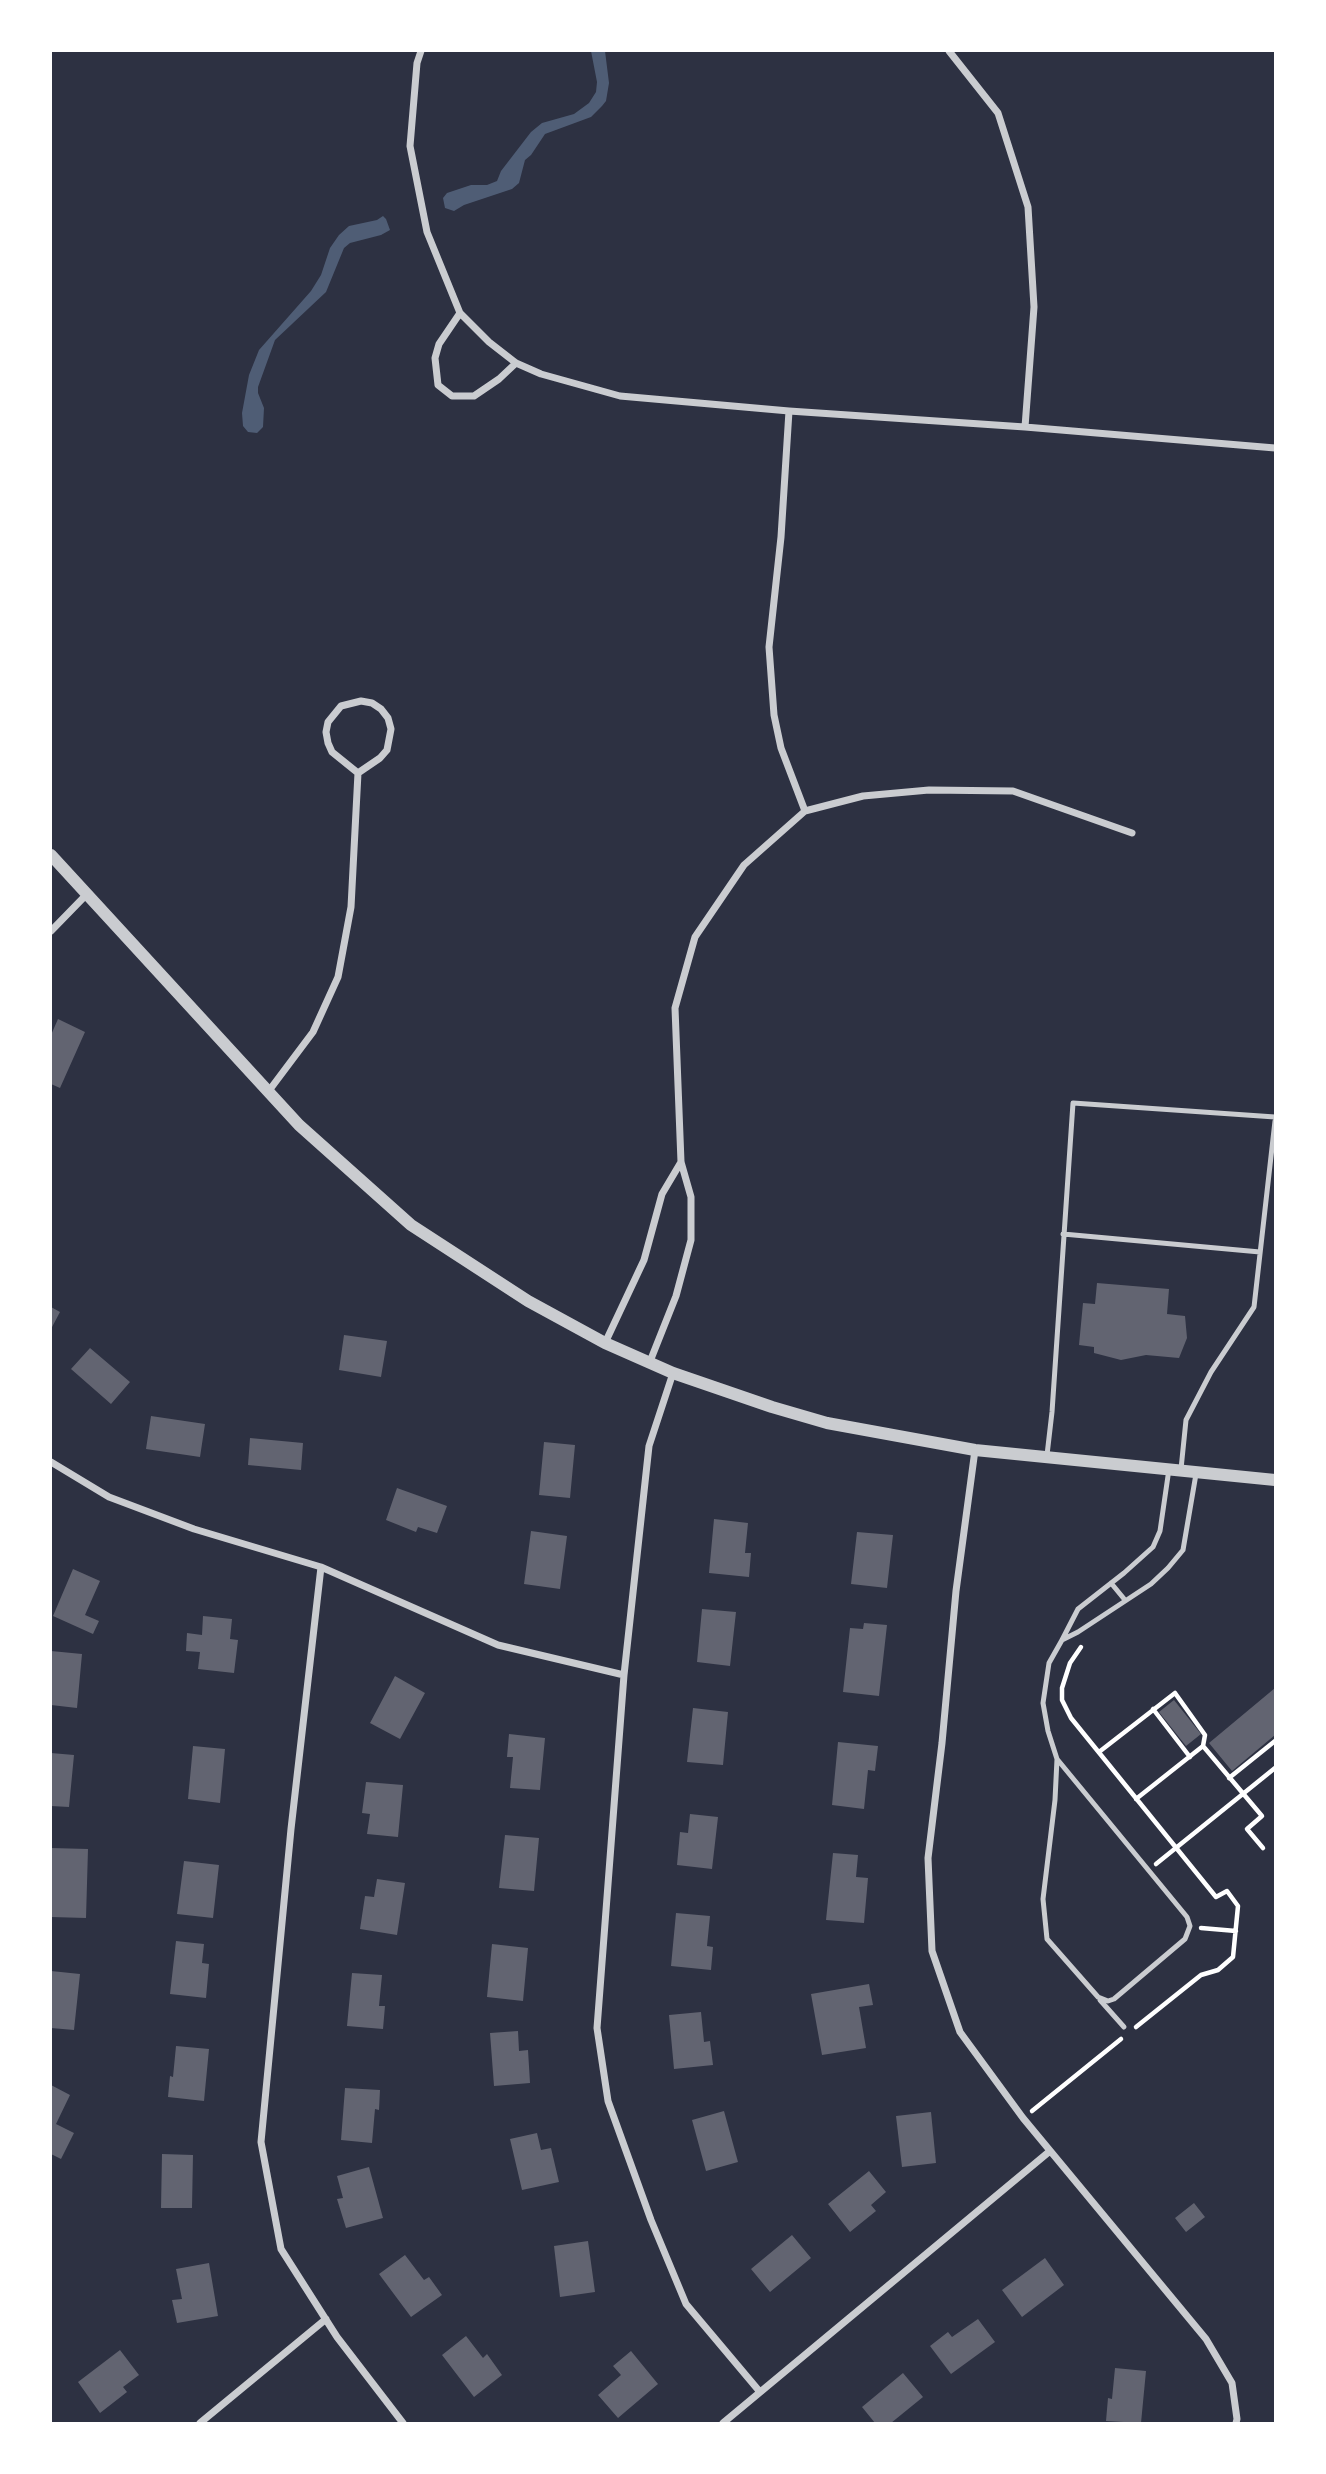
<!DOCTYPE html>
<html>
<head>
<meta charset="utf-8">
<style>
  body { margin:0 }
  #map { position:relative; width:1326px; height:2474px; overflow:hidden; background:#2d3142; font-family:Helvetica,sans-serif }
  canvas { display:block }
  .frame { position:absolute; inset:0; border:52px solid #fff; pointer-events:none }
</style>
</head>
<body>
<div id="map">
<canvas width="1326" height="2474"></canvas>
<div class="frame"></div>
</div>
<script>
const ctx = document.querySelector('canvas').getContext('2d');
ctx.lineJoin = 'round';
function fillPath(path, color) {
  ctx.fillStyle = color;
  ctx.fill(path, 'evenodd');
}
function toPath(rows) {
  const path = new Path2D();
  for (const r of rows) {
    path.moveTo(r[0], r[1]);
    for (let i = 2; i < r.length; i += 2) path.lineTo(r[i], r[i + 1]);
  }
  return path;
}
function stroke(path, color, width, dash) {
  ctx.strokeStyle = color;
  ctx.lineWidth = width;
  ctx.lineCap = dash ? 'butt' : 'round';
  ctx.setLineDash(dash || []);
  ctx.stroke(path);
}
fillPath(toPath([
  [591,51,605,51,609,83,606,101,602,106,591,117,545,134,531,155,525,160,519,183,512,189,464,205,454,211,445,208,443,198,447,193,471,185,487,185,497,181,501,171,531,132,542,123,574,114,589,103,596,92,597,82],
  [383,216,386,219,390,230,381,235,350,243,344,248,326,292,275,340,258,387,258,393,264,408,263,427,257,433,248,432,243,426,242,413,249,375,259,350,311,291,321,275,330,248,339,235,349,226,377,220]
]), '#4f5d75');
fillPath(toPath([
  [58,1019,85,1032,60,1088,51,1084,51,1035],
  [1097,1283,1169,1289,1167,1314,1185,1316,1187,1338,1179,1358,1146,1355,1121,1360,1094,1353,1094,1347,1079,1345,1083,1303,1095,1304],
  [51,1307,60,1312,51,1329],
  [344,1335,387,1341,381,1377,339,1370],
  [90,1348,130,1382,111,1404,71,1369],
  [151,1416,205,1424,200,1457,146,1449],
  [250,1438,303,1443,301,1470,248,1465],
  [544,1442,575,1445,570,1498,539,1495],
  [397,1488,447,1506,437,1533,418,1527,416,1532,386,1520],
  [714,1519,748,1523,745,1553,751,1553,749,1577,709,1573],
  [531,1531,567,1536,560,1589,524,1584],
  [857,1532,893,1535,887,1588,851,1584],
  [73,1569,100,1581,85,1615,99,1621,93,1634,53,1616],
  [702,1609,736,1612,730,1666,697,1662],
  [203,1616,232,1619,230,1639,238,1640,234,1673,198,1669,200,1652,186,1651,187,1633,202,1635],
  [864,1623,887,1625,879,1696,843,1692,850,1628,863,1629],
  [51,1651,82,1654,77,1708,51,1705],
  [395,1676,425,1693,400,1739,370,1723],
  [1275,1688,1275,1735,1232,1771,1209,1743],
  [1174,1700,1201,1734,1186,1746,1159,1712],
  [693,1708,728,1712,723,1765,687,1762],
  [509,1734,545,1738,540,1790,510,1788,513,1757,507,1757],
  [838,1742,878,1746,875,1771,868,1770,864,1809,832,1805],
  [193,1746,225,1749,220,1803,188,1799],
  [51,1753,74,1755,69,1807,51,1806],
  [366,1782,403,1785,398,1837,367,1834,370,1814,362,1813],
  [690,1814,718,1817,712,1869,677,1865,680,1832,688,1833],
  [505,1835,539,1838,534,1891,499,1888],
  [51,1848,88,1849,86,1918,51,1917],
  [833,1853,858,1855,856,1877,868,1878,864,1923,826,1920],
  [184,1861,219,1865,213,1918,177,1914],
  [377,1879,405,1883,397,1935,360,1929,365,1896,374,1897],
  [676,1913,710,1916,707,1946,713,1947,711,1970,671,1966],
  [176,1941,204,1944,202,1963,209,1964,206,1998,170,1994],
  [492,1944,528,1948,523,2001,487,1997],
  [51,1971,80,1974,74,2030,51,2028],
  [352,1973,382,1975,379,2006,385,2006,383,2029,347,2026],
  [869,1984,873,2005,859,2007,866,2048,822,2055,811,1994],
  [701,2012,704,2042,710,2041,713,2065,674,2069,669,2015],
  [518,2031,519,2051,528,2050,530,2083,494,2086,490,2033],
  [176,2046,209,2049,204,2101,168,2097,170,2076,173,2077],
  [51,2085,70,2095,56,2124,74,2133,61,2159,51,2154],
  [345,2088,380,2090,379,2110,375,2109,372,2143,341,2140],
  [724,2111,738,2162,706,2171,692,2120],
  [931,2112,936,2163,902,2167,896,2116],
  [537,2133,541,2150,551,2148,559,2182,522,2190,510,2139],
  [162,2154,193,2155,192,2208,161,2208],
  [369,2167,383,2218,346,2228,337,2199,343,2198,337,2176],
  [869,2171,886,2192,871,2205,876,2211,850,2232,828,2204],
  [1194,2203,1205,2217,1186,2232,1175,2218],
  [792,2235,811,2258,770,2292,751,2269],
  [588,2241,595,2292,560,2297,554,2246],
  [405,2255,424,2280,429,2277,442,2295,411,2317,379,2274],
  [1045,2258,1064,2285,1022,2317,1002,2290],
  [209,2263,218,2316,177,2323,172,2300,182,2299,176,2269],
  [978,2319,995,2342,951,2374,930,2346,948,2332,952,2337],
  [466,2336,483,2358,487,2354,502,2375,474,2397,442,2355],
  [120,2350,139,2375,123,2387,127,2392,100,2413,78,2382],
  [631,2351,658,2384,618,2418,598,2395,621,2375,613,2366],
  [1115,2368,1146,2371,1141,2423,1106,2421,1108,2398,1112,2399],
  [903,2373,923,2397,891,2423,875,2423,862,2407]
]), '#626471');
stroke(toPath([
  [1081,1647,1070,1663,1062,1688,1062,1700,1071,1718,1216,1897,1227,1891,1238,1906,1233,1957,1218,1970,1201,1975,1136,2027],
  [1153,1709,1190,1757],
  [1099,1752,1175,1693,1205,1735,1203,1746],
  [1229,1778,1275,1741],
  [1136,1799,1203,1746,1262,1816,1247,1829,1263,1848],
  [1156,1864,1275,1768],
  [1201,1928,1236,1931],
  [1032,2111,1121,2039]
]), '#fff', 4.5);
stroke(toPath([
  [1063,1234,1260,1252],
  [1047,1455,1052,1412,1073,1103,1275,1117],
  [1169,1469,1160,1531,1153,1547,1124,1573,1078,1609,1062,1640,1078,1632,1151,1584,1168,1568,1183,1550,1196,1474],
  [1181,1469,1186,1420,1211,1372,1254,1307,1275,1121],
  [1111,1583,1125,1600],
  [1057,1759,1187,1917,1190,1926,1185,1939,1114,1999,1108,2001,1098,1997,1047,1939,1043,1899,1055,1800,1057,1759,1048,1731,1043,1703,1049,1663,1062,1640],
  [1100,2000,1124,2027]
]), '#caccd0', 5);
stroke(toPath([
  [421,51,417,63,410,146,427,232,460,313,489,342,516,363,541,374,620,396,789,411,1025,427,1275,448],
  [949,51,998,113,1028,207,1034,307,1025,427],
  [460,313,439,344,435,358,438,385,452,396,474,396,499,379,516,363],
  [789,411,781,537,769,647,774,715,781,748,805,811],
  [361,701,372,703,381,709,388,718,391,729,387,750,380,758,358,773,332,752,328,743,326,732,328,722,341,706,361,701],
  [51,931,87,894],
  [268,1092,313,1032,338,977,351,907,358,773],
  [605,1343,644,1260,662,1194,681,1162],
  [649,1364,676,1296,691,1240,691,1197,681,1162,675,1008,695,937,744,865,805,811,863,796,929,790,1013,791,1132,833],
  [673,1373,649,1446,624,1675,597,2028,608,2101,651,2220,686,2304,760,2392],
  [975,1450,956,1591,942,1743,928,1858,932,1951,960,2032,1023,2118,1206,2339,1232,2383,1237,2419,1236,2423],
  [51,1462,109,1497,194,1529,321,1567,498,1645,624,1675],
  [321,1567,291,1829,261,2142,281,2249,337,2337,403,2423],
  [200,2423,326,2319],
  [723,2423,1050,2151]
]), '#caccd0', 7);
stroke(toPath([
  [51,855,299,1125,411,1225,528,1301,605,1343,673,1373,772,1407,827,1423,975,1450,1275,1480]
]), '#caccd0', 12);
</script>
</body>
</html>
